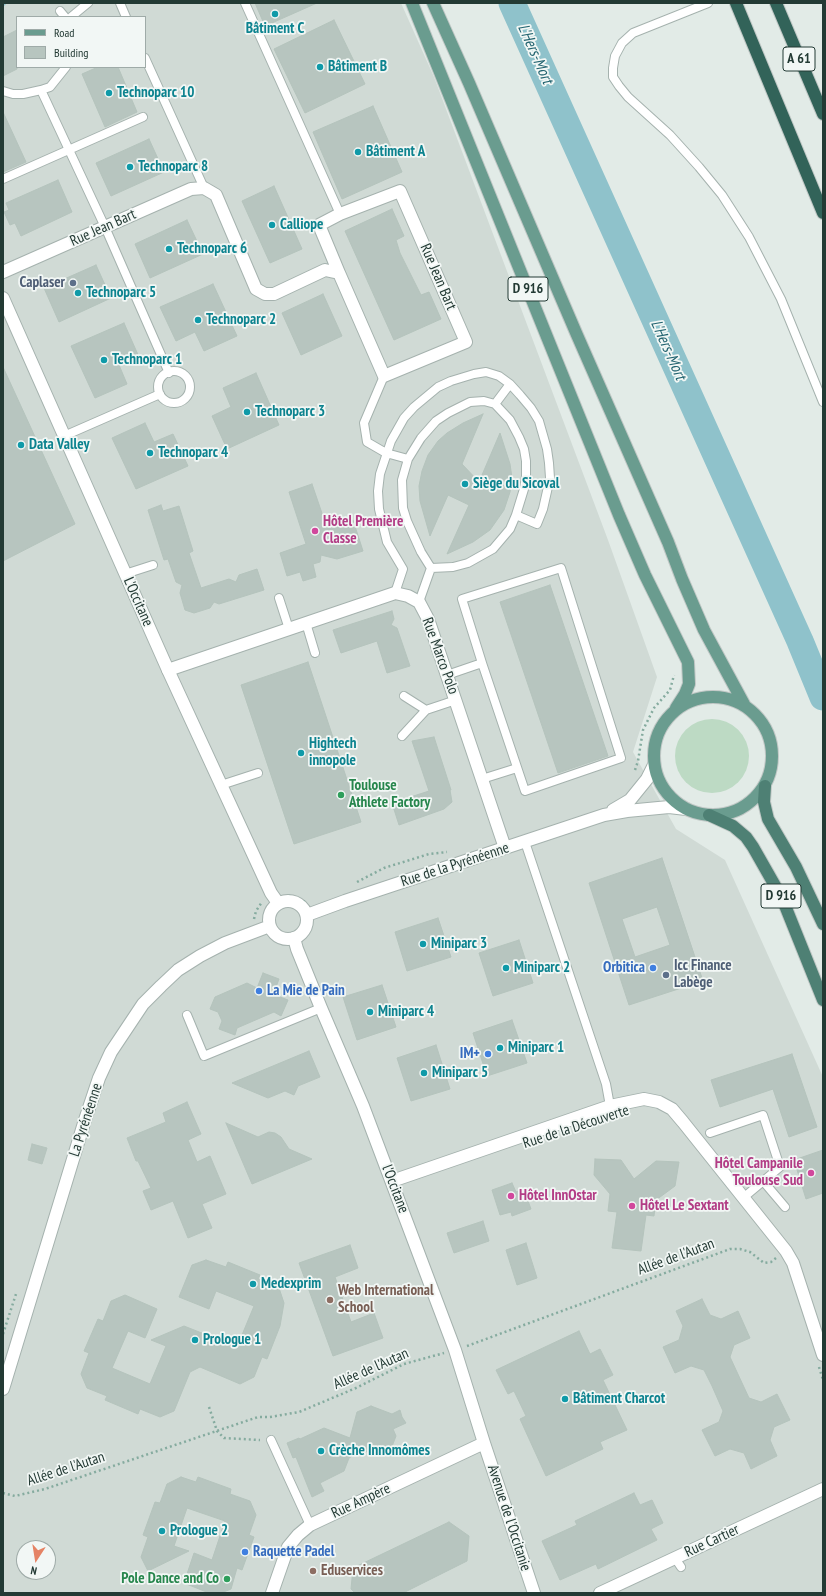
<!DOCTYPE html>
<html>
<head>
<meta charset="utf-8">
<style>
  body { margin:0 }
  #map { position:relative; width:826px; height:1596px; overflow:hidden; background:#e2ebe7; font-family:"PT Sans Narrow",sans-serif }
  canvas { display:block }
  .frame { position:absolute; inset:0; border:4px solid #233a34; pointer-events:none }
  .legend { position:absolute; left:16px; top:16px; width:130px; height:52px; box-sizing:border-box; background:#f2f7f5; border:1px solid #9faba8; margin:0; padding:5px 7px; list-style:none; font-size:12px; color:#233a34 }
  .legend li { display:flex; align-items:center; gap:8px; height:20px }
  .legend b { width:20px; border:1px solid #9faba8 }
  .north { position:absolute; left:16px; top:1540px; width:40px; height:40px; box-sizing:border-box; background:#f2f7f5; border:1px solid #9faba8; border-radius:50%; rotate:192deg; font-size:11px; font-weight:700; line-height:16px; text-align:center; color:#233a34 }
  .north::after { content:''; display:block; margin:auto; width:14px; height:18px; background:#e58365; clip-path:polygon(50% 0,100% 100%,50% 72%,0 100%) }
</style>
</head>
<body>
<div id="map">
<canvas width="826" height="1596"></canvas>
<div class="frame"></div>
<ul class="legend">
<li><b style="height:5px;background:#6a9c8f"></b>Road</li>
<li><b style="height:11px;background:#b7c5bf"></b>Building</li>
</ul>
<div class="north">N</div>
</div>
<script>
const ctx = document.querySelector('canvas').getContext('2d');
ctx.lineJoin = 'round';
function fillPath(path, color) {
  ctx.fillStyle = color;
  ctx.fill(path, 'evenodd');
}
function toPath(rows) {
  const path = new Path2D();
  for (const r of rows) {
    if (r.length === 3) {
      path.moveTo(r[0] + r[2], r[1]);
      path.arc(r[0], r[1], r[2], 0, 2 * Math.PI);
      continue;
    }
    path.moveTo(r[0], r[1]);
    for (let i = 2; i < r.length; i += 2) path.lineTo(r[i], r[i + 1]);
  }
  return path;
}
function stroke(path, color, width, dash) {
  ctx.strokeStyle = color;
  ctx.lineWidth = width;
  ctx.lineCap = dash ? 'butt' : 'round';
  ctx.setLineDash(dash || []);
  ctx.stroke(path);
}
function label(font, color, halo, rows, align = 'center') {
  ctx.font = font + ' "PT Sans Narrow",sans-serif';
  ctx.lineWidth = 3.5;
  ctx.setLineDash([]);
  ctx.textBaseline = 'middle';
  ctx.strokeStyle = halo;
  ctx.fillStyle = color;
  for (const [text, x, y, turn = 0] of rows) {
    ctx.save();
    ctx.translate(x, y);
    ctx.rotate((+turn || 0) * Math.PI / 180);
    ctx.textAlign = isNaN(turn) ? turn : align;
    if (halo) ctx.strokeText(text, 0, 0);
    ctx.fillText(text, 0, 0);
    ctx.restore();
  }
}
fillPath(toPath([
  [3,3,401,3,434,77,608,540,657,677,633,752,676,829,725,860,823,1077,823,1593,3,1593],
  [17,17,145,17,145,67,17,67],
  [24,1548,48,1548,48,1572,24,1572]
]), '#d0dad5');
fillPath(toPath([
  [712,756,37]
]), '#bddac4');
stroke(toPath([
  [3,4,4,3]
]), '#8fc2cb', 4.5);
stroke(toPath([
  [512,3,800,641,823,697]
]), '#8fc2cb', 27);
const building = toPath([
  [255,3,317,3,265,26,255,3],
  [334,20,365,84,305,113,274,49,334,20],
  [17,30,17,69,3,76,3,37,17,30],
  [98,67,118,67,137,112,105,127,82,74,98,67],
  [373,106,402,172,342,199,313,132,373,106],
  [3,112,26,162,3,172,3,112],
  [149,139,164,172,111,196,96,163,149,139],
  [58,180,72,212,21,236,15,223,10,225,4,212,9,210,6,203,58,180],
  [274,186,302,249,270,263,242,201,274,186],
  [392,209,404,236,396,240,400,253,421,295,429,292,441,319,394,340,345,231,392,209],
  [187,220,203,254,150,278,135,244,187,220],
  [96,265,111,298,59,322,44,288,96,265],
  [213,284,237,336,204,351,195,332,176,341,160,307,213,284],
  [323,294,342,336,301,355,282,313,323,294],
  [124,323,139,357,119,365,127,384,95,398,71,346,124,323],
  [3,367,75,524,3,561,3,367],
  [256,373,279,425,227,449,212,416,231,407,223,388,256,373],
  [483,414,462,464,479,482,500,433,510,464,512,478,510,492,504,510,490,530,473,542,447,554,469,505,448,495,430,536,420,501,419,486,422,471,428,455,438,441,447,433,463,423,483,414],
  [145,423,154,442,173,434,188,466,136,489,112,438,145,423],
  [312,484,327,528,353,520,363,551,337,559,321,555,320,562,313,564,316,577,303,581,300,572,287,576,280,553,306,544,289,492,312,484],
  [161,505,163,511,179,506,193,551,189,553,201,588,229,579,236,582,239,575,257,569,264,590,219,604,214,602,210,608,194,613,185,610,180,593,182,585,176,582,168,559,164,560,148,510,161,505],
  [550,585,608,756,558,773,500,602,550,585],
  [392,611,394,619,391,625,397,628,410,666,387,673,377,641,341,653,333,630,392,611],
  [308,662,361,822,294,844,241,685,308,662],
  [434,737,451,790,450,790,452,802,444,809,399,825,392,803,429,791,412,741,434,737],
  [662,858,703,981,629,1005,589,883,662,858],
  [657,907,670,945,635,957,622,919,657,907],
  [438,918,451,957,407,971,395,932,438,918],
  [519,940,533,983,493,996,479,953,519,940],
  [263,973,279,979,276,987,280,997,288,1000,281,1016,274,1012,237,1028,235,1035,219,1029,222,1021,218,1012,210,1009,215,997,247,983,257,988,263,973],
  [382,985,396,1027,357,1040,343,997,382,985],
  [512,1020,527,1063,487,1076,473,1033,512,1020],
  [436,1045,450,1089,411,1101,397,1058,436,1045],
  [309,1051,320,1077,298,1086,294,1095,285,1091,268,1098,232,1083,309,1051],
  [792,1054,817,1127,789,1137,773,1089,720,1107,711,1080,792,1054],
  [187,1102,201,1134,188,1140,197,1162,210,1156,226,1194,202,1204,212,1228,188,1238,173,1201,151,1210,143,1191,151,1188,138,1161,136,1161,127,1138,166,1122,163,1113,187,1102],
  [226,1123,258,1137,269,1132,275,1133,281,1137,289,1149,312,1159,252,1184,226,1123],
  [32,1144,47,1148,42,1164,28,1160,32,1144],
  [823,1150,823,1193,806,1199,794,1160,823,1150],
  [595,1159,621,1160,634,1179,656,1161,679,1162,675,1186,656,1200,654,1216,646,1215,641,1251,612,1248,617,1212,608,1211,610,1194,594,1175,595,1159],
  [512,1183,516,1192,527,1188,530,1200,528,1201,531,1209,512,1216,511,1212,500,1215,492,1190,512,1183],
  [483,1221,489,1241,454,1253,447,1233,483,1221],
  [526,1243,537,1278,517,1285,506,1250,526,1243],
  [350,1245,358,1268,335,1277,351,1322,374,1313,383,1338,333,1356,299,1263,350,1245],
  [206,1260,226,1267,228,1262,260,1275,258,1279,279,1288,284,1303,280,1326,267,1359,262,1357,254,1377,240,1384,200,1367,190,1372,174,1411,160,1417,140,1409,138,1414,105,1400,107,1396,87,1388,81,1374,89,1353,84,1351,98,1319,103,1321,111,1301,125,1295,157,1309,145,1338,128,1331,112,1368,150,1384,166,1346,151,1340,184,1326,237,1347,254,1306,216,1291,209,1309,179,1297,192,1265,206,1260],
  [702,1299,710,1315,721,1319,738,1311,750,1338,734,1345,730,1357,749,1398,761,1402,777,1394,790,1420,774,1427,770,1440,777,1456,751,1469,744,1453,730,1449,715,1456,702,1430,719,1422,723,1411,712,1386,704,1370,691,1366,675,1373,663,1347,679,1340,683,1326,676,1311,702,1299],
  [579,1331,590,1354,600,1349,613,1375,603,1380,627,1430,600,1442,603,1449,546,1476,520,1419,526,1416,514,1391,508,1394,496,1370,579,1331],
  [371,1406,392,1414,400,1410,402,1417,406,1423,393,1429,396,1436,391,1449,378,1455,354,1448,352,1456,349,1458,344,1471,320,1483,324,1491,312,1497,296,1457,293,1458,287,1443,299,1438,300,1439,324,1428,350,1438,357,1412,371,1406],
  [181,1477,196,1482,198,1477,231,1489,230,1494,250,1501,256,1515,249,1535,254,1537,242,1570,237,1568,231,1589,221,1593,209,1593,184,1583,194,1553,212,1560,225,1521,187,1508,174,1546,189,1551,148,1571,141,1557,148,1537,143,1535,155,1502,160,1503,167,1484,181,1477],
  [634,1493,640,1505,652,1500,663,1523,651,1529,657,1540,598,1569,596,1564,560,1580,542,1541,577,1525,575,1521,634,1493],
  [449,1522,469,1536,467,1561,403,1593,355,1593,351,1589,353,1568,449,1522]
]);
fillPath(building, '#b7c5bf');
stroke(building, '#b5c4bd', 1);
const service = toPath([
  [120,3,126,17],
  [245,3,340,214],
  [708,3,633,33,622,43,615,56,613,68,613,77,619,86,628,97,670,135,699,167,722,195,749,237,781,299,823,402],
  [60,11,65,17],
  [71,17,88,3],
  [145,58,204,188],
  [41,90,105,227,169,373],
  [3,91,13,94,23,94,41,90,50,87,66,67],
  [3,179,143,117],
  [174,387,16],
  [384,376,364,423,367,442,386,453,408,459],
  [495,404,510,384],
  [64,436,160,394],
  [431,568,421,552,407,521,403,508,402,480,408,459,421,438,436,421,448,413,470,402,484,401,495,404,510,420,519,437,524,449,526,461,526,476,524,489,516,515],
  [125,574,153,565],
  [395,593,403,569,387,542,379,509,378,491,380,474,391,441,404,418,414,407,438,387,451,381,474,374,486,372,499,376,510,384,520,395,531,408,539,421,547,449,549,463,550,478,543,509,537,524,516,515,510,529,493,549,468,563,453,567,431,568,419,602],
  [279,598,289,629],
  [306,623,315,653],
  [447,675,482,663,462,599,561,568,621,758,525,791,482,663],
  [404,696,426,710],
  [402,736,426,710,456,700],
  [482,779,517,768],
  [221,785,258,773],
  [525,842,606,1084,610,1106],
  [187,1015,204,1056,321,1008],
  [710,1133,763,1115,780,1167,743,1198],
  [763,1181,785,1207],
  [271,1440,310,1525],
  [675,1558,681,1567]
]);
const minor = toPath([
  [3,272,191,189,204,188,216,195,256,289,265,294,274,294,325,270,339,273,384,376,466,342,400,191,340,214,319,225,339,273],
  [168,670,395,593,408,596,419,602,428,619,505,848],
  [294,938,297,949,321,1008,363,1106,455,1350,484,1443,534,1593],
  [392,1181,610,1106,644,1099,659,1102,672,1109,683,1122,786,1251,793,1263,823,1355],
  [272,1593,288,1547,298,1535,310,1525,484,1443],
  [600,1593,823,1489]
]);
const tertiary = toPath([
  [3,298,168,670,271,893,278,903],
  [613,810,630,800,647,779,654,765],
  [288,920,19],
  [307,915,345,901,604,815,627,811,669,807,686,809],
  [3,1389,84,1123,99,1078,111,1052,143,1004,161,986,178,970,200,956,225,943,270,926]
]);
const primary = toPath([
  [412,3,619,515,645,575,688,662,689,684,685,694,676,708],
  [433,3,469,83,577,335,668,542,682,579,704,630,744,704],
  [713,756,59]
]);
const trunk = toPath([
  [765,786,764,802,768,819,796,867,823,924],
  [709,815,733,826,746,837,753,847,782,898,823,1000]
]);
const motorway = toPath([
  [736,3,823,213],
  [776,3,823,114]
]);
stroke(service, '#a5b2ae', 10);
stroke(minor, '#a5b2ae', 14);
stroke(tertiary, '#a5b2ae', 14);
stroke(primary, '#c1c8c6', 14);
stroke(trunk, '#c1c8c6', 14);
stroke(motorway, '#c1c8c6', 14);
stroke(toPath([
  [635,770,638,761,643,730,654,708,670,690,674,675],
  [357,882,384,868,429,854,447,852],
  [289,896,305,902],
  [254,919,256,911,262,902],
  [3,1334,16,1294],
  [467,1346,730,1249,740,1249,750,1252,764,1263,771,1262,776,1258],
  [819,1367,823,1380],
  [209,1407,217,1431,224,1438,260,1440],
  [3,1493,15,1496,45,1489,258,1417,270,1417,299,1412,356,1388,404,1364,444,1353]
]), '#85ab9f', 2.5, [2, 3]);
stroke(service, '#fff', 8);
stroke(minor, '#fff', 12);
stroke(tertiary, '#fff', 12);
stroke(primary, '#6a9c8f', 12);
stroke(trunk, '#4e8074', 12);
stroke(motorway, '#326359', 12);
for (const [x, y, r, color] of [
  [275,14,4,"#0f9aa8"],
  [320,67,4,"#0f9aa8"],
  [109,93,4,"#0f9aa8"],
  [358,152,4,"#0f9aa8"],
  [130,167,4,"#0f9aa8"],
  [272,225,4,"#0f9aa8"],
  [169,249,4,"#0f9aa8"],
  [73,283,4,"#5c6f8a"],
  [78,293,4,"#0f9aa8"],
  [198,320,4,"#0f9aa8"],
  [104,360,4,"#0f9aa8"],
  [247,412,4,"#0f9aa8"],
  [21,445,4,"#0f9aa8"],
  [150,453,4,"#0f9aa8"],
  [465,484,4,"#0f9aa8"],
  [315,531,4,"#d1479c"],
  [301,753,4,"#0f9aa8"],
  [341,795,4,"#2e9e5b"],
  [423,944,4,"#0f9aa8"],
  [506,968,4,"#0f9aa8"],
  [653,968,4,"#3f7fe0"],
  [666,975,4,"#5c6f8a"],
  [259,991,4,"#3f7fe0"],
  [370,1012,4,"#0f9aa8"],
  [500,1048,4,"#0f9aa8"],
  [488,1054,4,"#3f7fe0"],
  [424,1073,4,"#0f9aa8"],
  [811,1173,4,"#d1479c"],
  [511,1196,4,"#d1479c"],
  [632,1206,4,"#d1479c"],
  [253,1284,4,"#0f9aa8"],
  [330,1300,4,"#8d6e63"],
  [195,1340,4,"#0f9aa8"],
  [565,1399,4,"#0f9aa8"],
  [321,1451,4,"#0f9aa8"],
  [162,1531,4,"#0f9aa8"],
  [245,1552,4,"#3f7fe0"],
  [313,1571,4,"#8d6e63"],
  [227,1579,4,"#2e9e5b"]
]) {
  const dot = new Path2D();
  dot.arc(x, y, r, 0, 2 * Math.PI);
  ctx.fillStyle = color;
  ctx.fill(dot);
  stroke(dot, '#f2f7f5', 1.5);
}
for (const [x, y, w] of [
  [799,59,32],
  [528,289,40],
  [781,896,40]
]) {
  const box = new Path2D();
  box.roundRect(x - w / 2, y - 12, w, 24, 3);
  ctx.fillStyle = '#f2f7f5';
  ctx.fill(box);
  stroke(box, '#233a34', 1);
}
label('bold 14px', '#233a34', null, [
  ["A 61",799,59],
  ["D 916",528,289],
  ["D 916",781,896]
]);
label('bold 15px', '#0d838f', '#f2f7f5', [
  ["Bâtiment C",275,29,"center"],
  ["Bâtiment B",328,67],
  ["Technoparc 10",117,93],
  ["Bâtiment A",366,152],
  ["Technoparc 8",138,167],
  ["Calliope",280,225],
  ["Technoparc 6",177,249],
  ["Technoparc 5",86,293],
  ["Technoparc 2",206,320],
  ["Technoparc 1",112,360],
  ["Technoparc 3",255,412],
  ["Data Valley",29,445],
  ["Technoparc 4",158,453],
  ["Siège du Sicoval",473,484],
  ["Hightech",309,744],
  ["innopole",309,761],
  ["Miniparc 3",431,944],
  ["Miniparc 2",514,968],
  ["Miniparc 4",378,1012],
  ["Miniparc 1",508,1048],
  ["Miniparc 5",432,1073],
  ["Medexprim",261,1284],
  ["Prologue 1",203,1340],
  ["Bâtiment Charcot",573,1399],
  ["Crèche Innomômes",329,1451],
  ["Prologue 2",170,1531]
], 'left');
label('15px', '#233a34', '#f2f7f5', [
  ["Rue Jean Bart",103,228,-24],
  ["Rue Jean Bart",438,277,67],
  ["L'Occitane",138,602,66],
  ["Rue Marco Polo",440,656,70],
  ["Rue de la Pyrénéenne",455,865,-18],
  ["La Pyrénéenne",86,1120,-72],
  ["Rue de la Découverte",576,1127,-18],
  ["l'Occitane",395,1189,69],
  ["Allée de l'Autan",676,1257,-20],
  ["Allée de l'Autan",371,1369,-24],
  ["Allée de l'Autan",66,1469,-18],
  ["Rue Ampère",361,1501,-25],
  ["Avenue de l'Occitanie",509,1518,72],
  ["Rue Cartier",712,1541,-25]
]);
label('bold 15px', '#4e5e75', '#f2f7f5', [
  ["Caplaser",65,283],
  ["Icc Finance",674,966,"left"],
  ["Labège",674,983,"left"]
], 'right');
label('bold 15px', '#b23c85', '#f2f7f5', [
  ["Hôtel Première",323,522],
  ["Classe",323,539],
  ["Hôtel Campanile",803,1164,"right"],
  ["Toulouse Sud",803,1181,"right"],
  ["Hôtel InnOstar",519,1196],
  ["Hôtel Le Sextant",640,1206]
], 'left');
label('bold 15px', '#27864d', '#f2f7f5', [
  ["Toulouse",349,786],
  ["Athlete Factory",349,803],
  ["Pole Dance and Co",219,1579,"right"]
], 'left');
label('bold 15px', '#366cbe', '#f2f7f5', [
  ["Orbitica",645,968],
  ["La Mie de Pain",267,991,"left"],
  ["IM+",480,1054],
  ["Raquette Padel",253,1552,"left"]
], 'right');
label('bold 15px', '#785e54', '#f2f7f5', [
  ["Web International",338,1291],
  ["School",338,1308],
  ["Eduservices",321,1571]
], 'left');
label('italic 16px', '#236470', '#f2f7f5', [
  ["L'Hers-Mort",535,54,66],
  ["L'Hers-Mort",668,350,66]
]);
</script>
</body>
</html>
